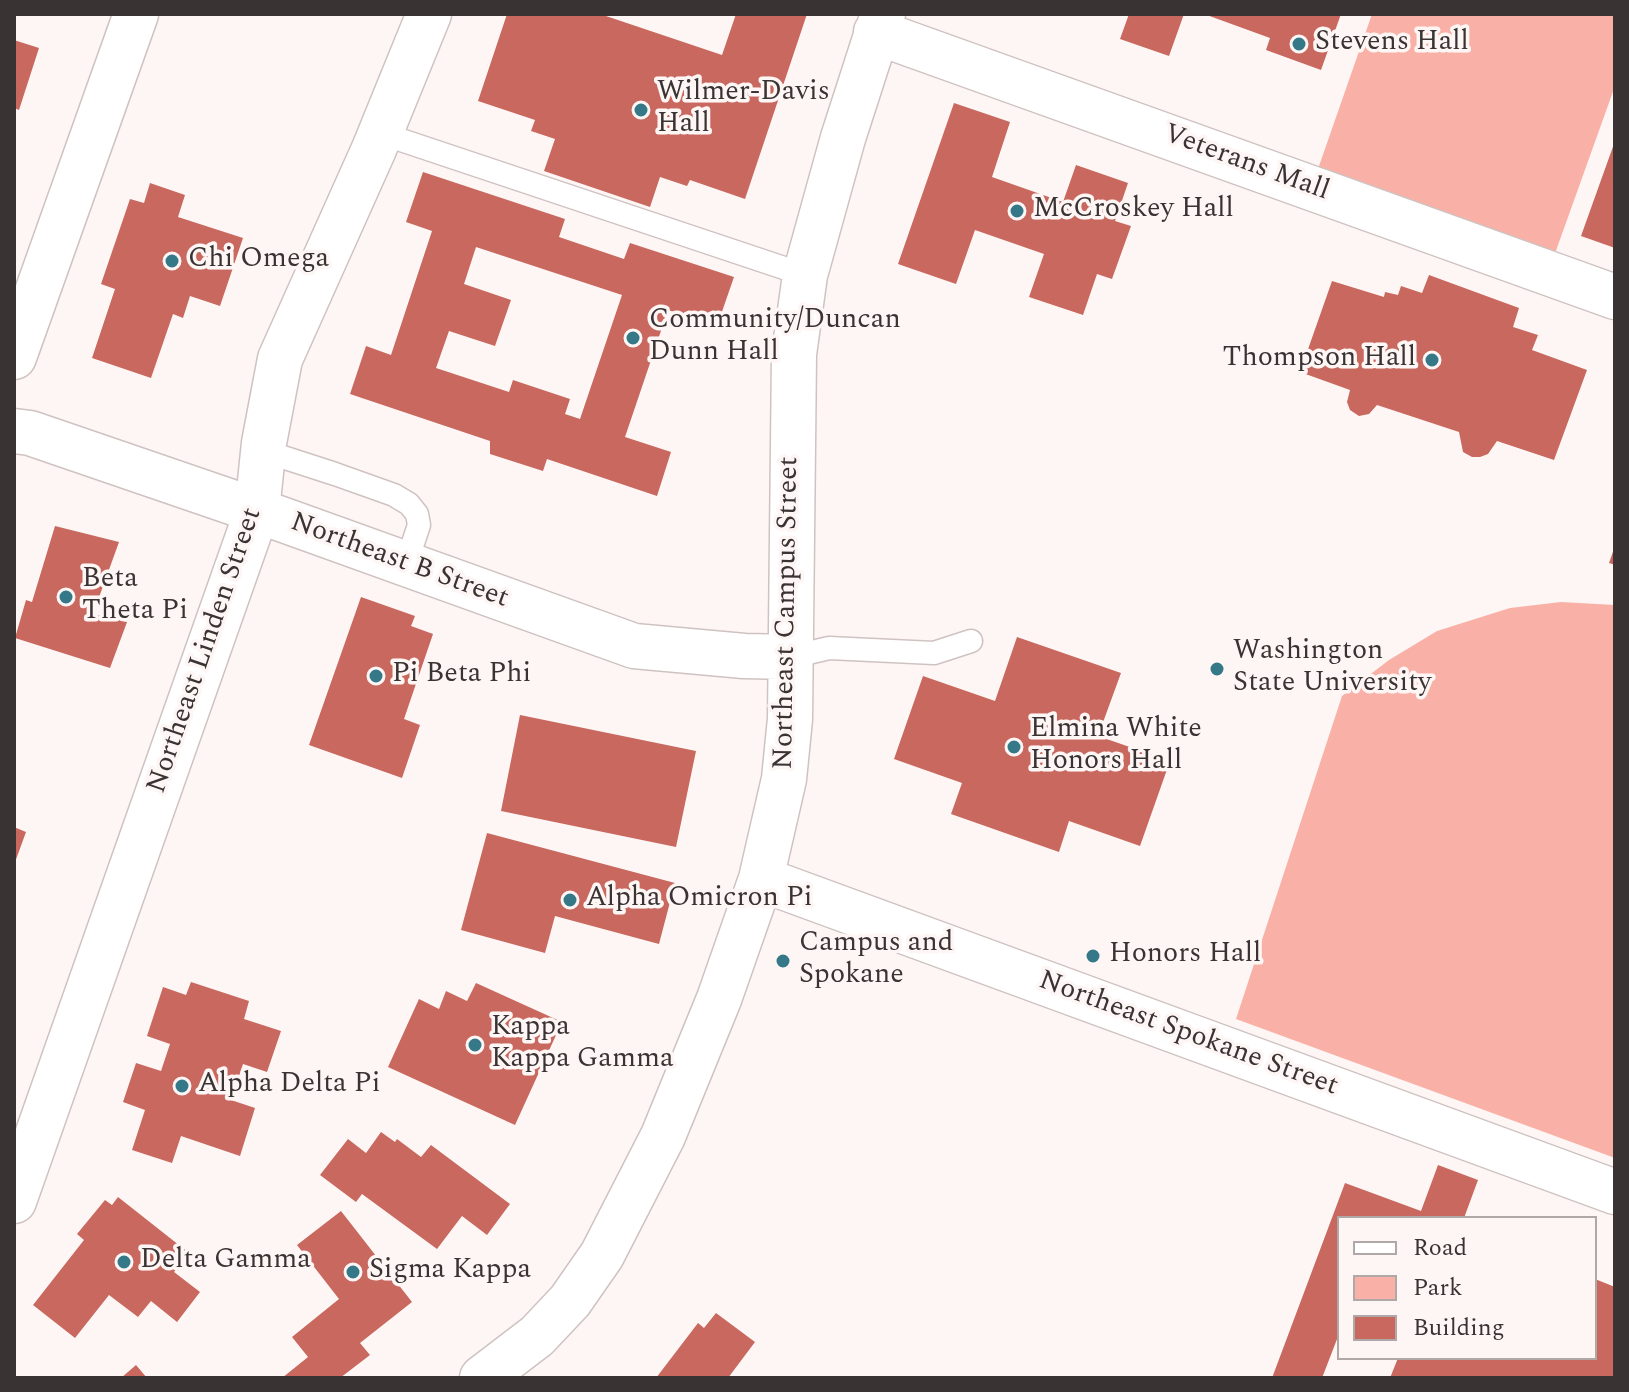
<!DOCTYPE html>
<html>
<head>
<meta charset="utf-8">
<style>
  body { margin:0 }
  #map { position:relative; width:1629px; height:1392px; overflow:hidden; background:#fef6f5; font-family:Spectral,serif }
  canvas { display:block }
  .frame { position:absolute; inset:0; border:16px solid #393433; pointer-events:none }
  .legend { position:absolute; left:1337px; top:1216px; width:260px; height:144px; box-sizing:border-box; background:#fef6f5; border:2px solid #afa8a7; margin:0; padding:10px 14px; list-style:none; font-size:24px; color:#393433 }
  .legend li { display:flex; align-items:center; gap:16px; height:40px }
  .legend b { width:40px; border:2px solid #afa8a7 }
</style>
</head>
<body>
<div id="map">
<canvas width="1629" height="1392"></canvas>
<div class="frame"></div>
<ul class="legend">
<li><b style="height:10px;background:#fff"></b>Road</li>
<li><b style="height:22px;background:#f9b1a7"></b>Park</li>
<li><b style="height:22px;background:#c8685e"></b>Building</li>
</ul>
</div>
<script>
const ctx = document.querySelector('canvas').getContext('2d');
ctx.lineJoin = 'round';
function fillPath(path, color) {
  ctx.fillStyle = color;
  ctx.fill(path, 'evenodd');
}
function toPath(rows) {
  const path = new Path2D();
  for (const r of rows) {
    path.moveTo(r[0], r[1]);
    for (let i = 2; i < r.length; i += 2) path.lineTo(r[i], r[i + 1]);
  }
  return path;
}
function stroke(path, color, width, dash) {
  ctx.strokeStyle = color;
  ctx.lineWidth = width;
  ctx.lineCap = dash ? 'butt' : 'round';
  ctx.setLineDash(dash || []);
  ctx.stroke(path);
}
function label(font, color, halo, rows, align = 'center') {
  ctx.font = font + ' Spectral,serif';
  ctx.lineWidth = 7;
  ctx.setLineDash([]);
  ctx.textBaseline = 'middle';
  ctx.strokeStyle = halo;
  ctx.fillStyle = color;
  for (const [text, x, y, turn = 0] of rows) {
    ctx.save();
    ctx.translate(x, y);
    ctx.rotate((+turn || 0) * Math.PI / 180);
    ctx.textAlign = isNaN(turn) ? turn : align;
    if (halo) ctx.strokeText(text, 0, 0);
    ctx.fillText(text, 0, 0);
    ctx.restore();
  }
}
fillPath(toPath([
  [1372,14,1615,14,1615,86,1548,273,1311,189],
  [1561,602,1615,605,1615,1158,1236,1019,1342,696,1389,660,1437,631,1510,608]
]), '#f9b1a7');
fillPath(toPath([
  [507,14,600,14,722,55,736,14,807,14,745,199,690,180,687,186,660,177,650,207,544,171,555,139,531,131,535,120,478,101],
  [1129,14,1184,14,1169,56,1120,39],
  [1204,14,1341,14,1321,70,1266,50,1270,38],
  [14,40,39,48,19,110,14,108],
  [954,103,1010,122,992,177,1063,202,1076,165,1128,183,1115,221,1131,226,1112,279,1097,274,1083,315,1029,297,1044,254,975,230,956,284,898,264],
  [1615,141,1615,248,1581,236],
  [423,172,565,219,559,237,624,259,630,243,734,277,717,326,668,310,625,437,671,452,657,496,547,459,543,471,490,454,490,441,350,394,366,346,391,355,432,231,406,222],
  [476,247,622,295,580,419,565,414,570,399,513,380,509,392,436,368,449,331,495,346,511,300,464,284],
  [150,183,185,195,178,217,243,238,220,306,190,296,183,318,173,314,151,378,92,358,115,289,101,284,130,199,144,203],
  [1429,275,1519,308,1513,327,1538,335,1532,350,1587,370,1554,460,1497,441,1488,454,1480,457,1472,457,1463,452,1459,432,1377,405,1369,414,1359,416,1350,410,1347,402,1350,390,1300,372,1332,281,1384,297,1385,292,1398,295,1401,286,1422,293],
  [55,526,119,542,93,614,127,622,110,668,15,638,26,600,32,602],
  [1615,546,1615,565,1609,563],
  [361,597,415,616,411,626,433,634,404,719,420,725,402,778,309,745],
  [1017,637,1121,673,1098,736,1170,761,1140,846,1069,821,1059,852,951,814,962,783,894,759,923,676,995,701],
  [520,715,696,751,676,847,501,811],
  [14,827,26,832,14,865],
  [487,833,675,883,659,944,555,916,545,953,461,930],
  [191,982,249,1001,244,1019,281,1031,267,1072,243,1064,231,1100,255,1108,240,1156,181,1136,172,1163,132,1150,145,1110,123,1102,136,1063,161,1071,170,1044,147,1036,163,987,186,995],
  [476,983,562,1022,515,1125,388,1067,419,999,439,1009,446,991,467,1001],
  [381,1132,395,1142,397,1139,421,1157,431,1145,510,1204,487,1235,462,1216,437,1249,362,1194,356,1202,320,1175,348,1139,366,1153],
  [1438,1165,1478,1180,1464,1218,1339,1218,1339,1334,1322,1378,1272,1378,1345,1183,1421,1211],
  [118,1197,189,1253,174,1272,200,1292,177,1322,151,1301,138,1317,109,1295,75,1338,33,1305,84,1240,77,1234,105,1200,112,1205],
  [341,1211,412,1302,360,1343,370,1355,340,1378,282,1378,308,1357,292,1337,339,1299,297,1245],
  [1595,1279,1615,1287,1615,1378,1390,1378,1398,1358,1595,1358],
  [716,1313,755,1342,728,1378,656,1378,698,1323,704,1328],
  [136,1365,147,1378,121,1378]
]), '#c8685e');
const service = toPath([
  [380,133,805,275],
  [264,451,335,474,394,495,409,504,417,514,419,525,406,564],
  [791,657,829,648,934,653,971,641]
]);
const minor = toPath([
  [876,32,1615,297],
  [14,431,30,433,281,519,634,646,744,656,791,657],
  [761,879,1615,1192],
  [14,1201,257,511,264,443,280,359,374,149,429,14],
  [482,1378,537,1336,570,1301,602,1255,663,1136,719,999,761,879,784,779,790,719,794,354,805,275,843,138,883,14]
]);
const tertiary = toPath([
  [14,357,136,14]
]);
stroke(service, '#cfc3c1', 25);
stroke(minor, '#cfc3c1', 47);
stroke(tertiary, '#cfc3c1', 47);
stroke(service, '#fff', 22);
stroke(minor, '#fff', 44);
stroke(tertiary, '#fff', 44);
for (const [x, y, r, color] of [
  [1299,44,8,"#357988"],
  [641,110,8,"#357988"],
  [1017,211,8,"#357988"],
  [172,261,8,"#357988"],
  [633,338,8,"#357988"],
  [1432,360,8,"#357988"],
  [66,597,8,"#357988"],
  [1217,669,8,"#357988"],
  [376,676,8,"#357988"],
  [1014,747,8,"#357988"],
  [570,900,8,"#357988"],
  [1093,956,8,"#357988"],
  [783,961,8,"#357988"],
  [475,1045,8,"#357988"],
  [182,1086,8,"#357988"],
  [124,1262,8,"#357988"],
  [353,1272,8,"#357988"]
]) {
  const dot = new Path2D();
  dot.arc(x, y, r, 0, 2 * Math.PI);
  ctx.fillStyle = color;
  ctx.fill(dot);
  stroke(dot, '#fef6f5', 3);
}
label('28px', '#393433', '#fef6f5', [
  ["Stevens Hall",1315,44],
  ["Wilmer-Davis",657,94],
  ["Hall",657,126],
  ["McCroskey Hall",1033,211],
  ["Chi Omega",188,261],
  ["Community/Duncan",649,322],
  ["Dunn Hall",649,354],
  ["Thompson Hall",1416,360,"right"],
  ["Beta",82,581],
  ["Theta Pi",82,613],
  ["Washington",1233,653],
  ["State University",1233,685],
  ["Pi Beta Phi",392,676],
  ["Elmina White",1030,731],
  ["Honors Hall",1030,763],
  ["Alpha Omicron Pi",586,900],
  ["Campus and",799,945],
  ["Spokane",799,977],
  ["Honors Hall",1109,956],
  ["Kappa",491,1029],
  ["Kappa Gamma",491,1061],
  ["Alpha Delta Pi",198,1086],
  ["Delta Gamma",140,1262],
  ["Sigma Kappa",369,1272]
], 'left');
label('28px', '#393433', '#fef6f5', [
  ["Veterans Mall",1246,164,20],
  ["Northeast B Street",399,562,20],
  ["Northeast Campus Street",788,613,-89],
  ["Northeast Linden Street",206,651,-71],
  ["Northeast Spokane Street",1188,1035,20]
]);
</script>
</body>
</html>
